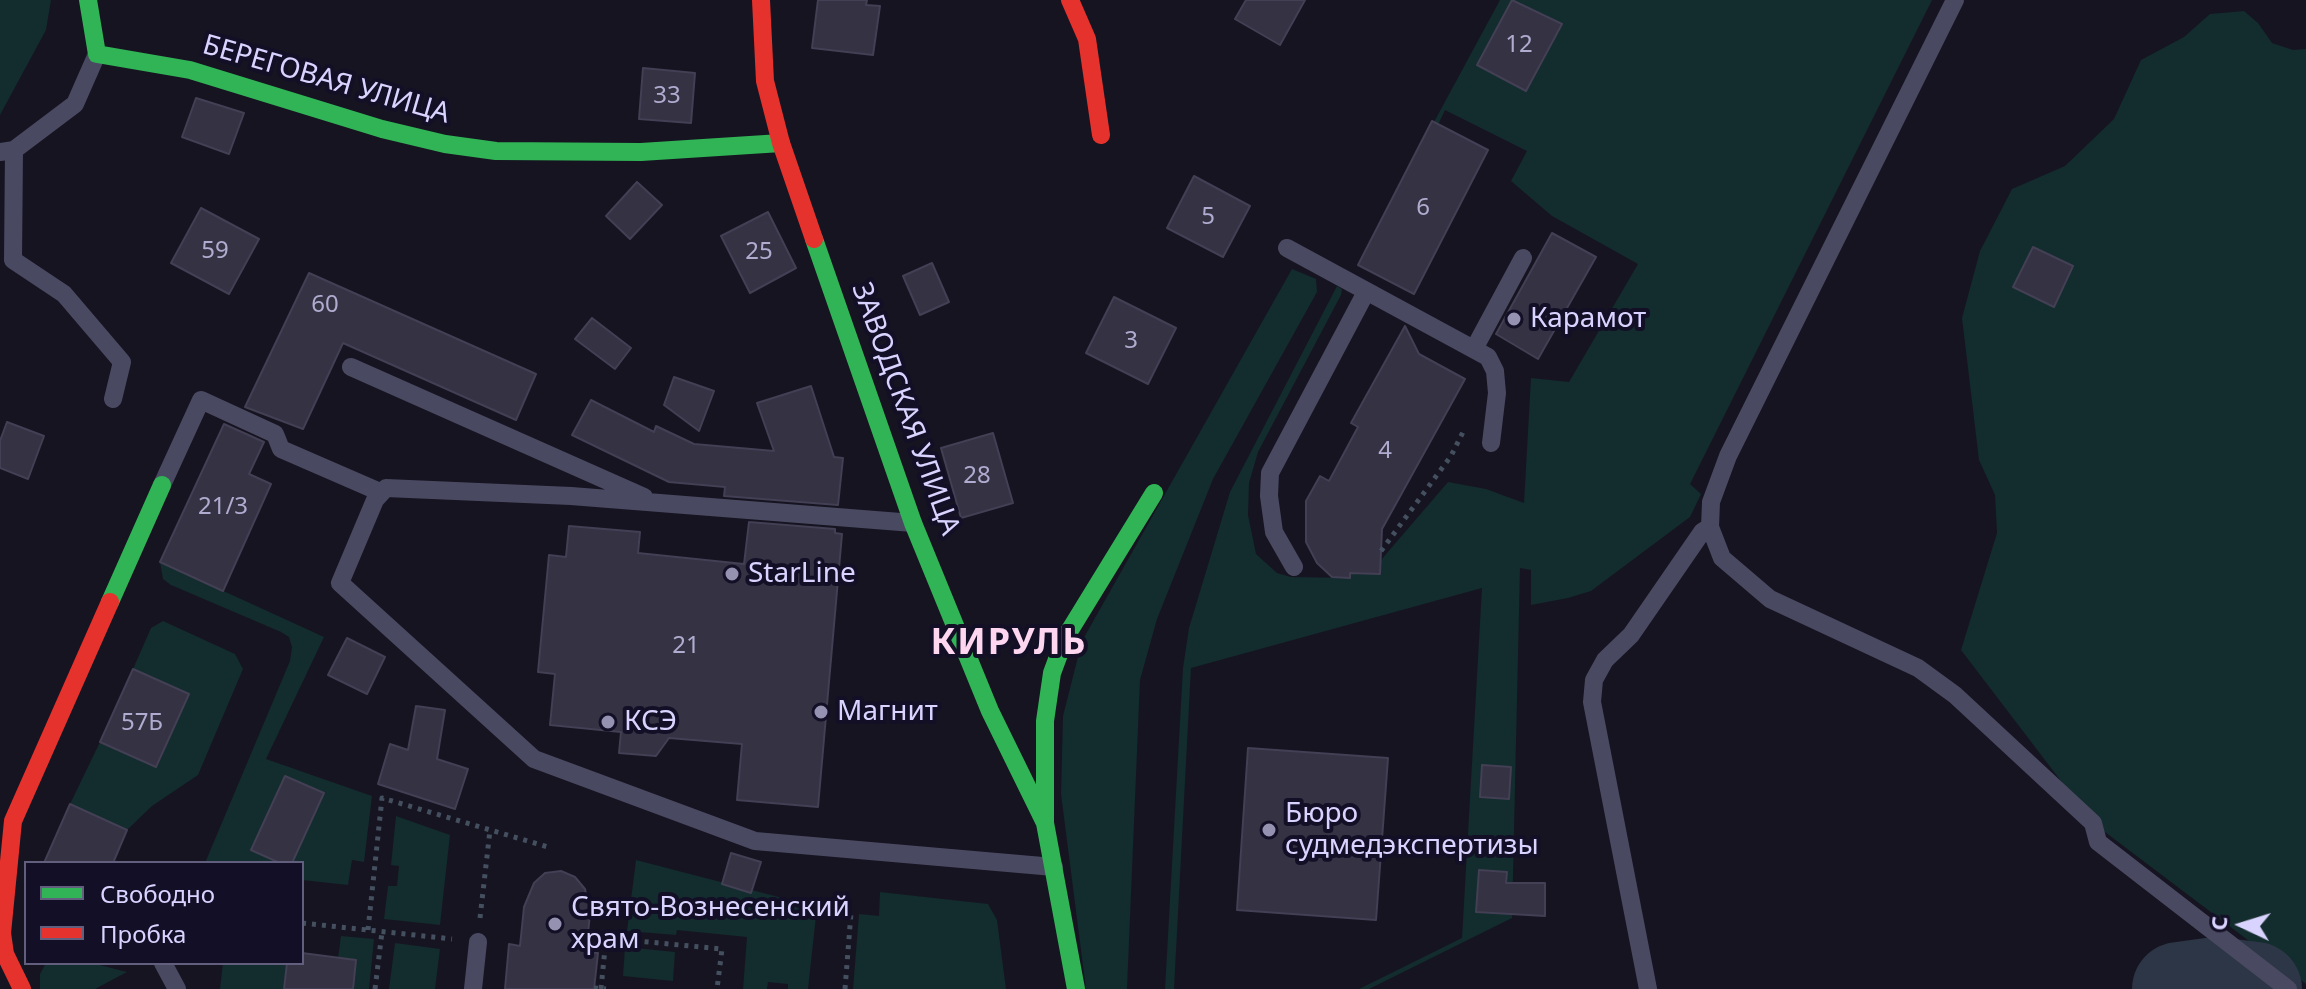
<!DOCTYPE html>
<html>
<head>
<meta charset="utf-8">
<style>
  body { margin:0 }
  #map { position:relative; width:2306px; height:989px; overflow:hidden; background:#161421; font-family:"Noto Sans",sans-serif }
  canvas { display:block }
  .legend { position:absolute; left:24px; top:861px; width:280px; height:104px; box-sizing:border-box; background:#130f26; border:2px solid #625e7d; margin:0; padding:10px 14px; list-style:none; font-size:24px; color:#d9d4ff }
  .legend li { display:flex; align-items:center; gap:16px; height:40px }
  .legend b { width:40px; border:2px solid #625e7d }
  .north { position:absolute; left:2202px; top:885px; width:80px; height:80px; -webkit-text-stroke:6px #130f26; paint-order:stroke; rotate:274deg; font-size:22px; font-weight:700; line-height:32px; text-align:center; color:#d9d4ff }
  .north::after { content:''; display:block; margin:auto; width:28px; height:36px; background:#d9d4ff; clip-path:polygon(50% 0,100% 100%,50% 72%,0 100%) }
</style>
</head>
<body>
<div id="map">
<canvas width="2306" height="989"></canvas>
<ul class="legend">
<li><b style="height:10px;background:#30b455"></b>Свободно</li>
<li><b style="height:10px;background:#e5322d"></b>Пробка</li>
</ul>
<div class="north">С</div>
</div>
<script>
const ctx = document.querySelector('canvas').getContext('2d');
ctx.lineJoin = 'round';
function fillPath(path, color) {
  ctx.fillStyle = color;
  ctx.fill(path, 'evenodd');
}
function toPath(rows) {
  const path = new Path2D();
  for (const r of rows) {
    path.moveTo(r[0], r[1]);
    for (let i = 2; i < r.length; i += 2) path.lineTo(r[i], r[i + 1]);
  }
  return path;
}
function stroke(path, color, width, dash) {
  ctx.strokeStyle = color;
  ctx.lineWidth = width;
  ctx.lineCap = dash ? 'butt' : 'round';
  ctx.setLineDash(dash || []);
  ctx.stroke(path);
}
function label(font, color, halo, rows, align = 'center') {
  ctx.font = font + ' "Noto Sans",sans-serif';
  ctx.lineWidth = 8;
  ctx.setLineDash([]);
  ctx.textBaseline = 'middle';
  ctx.strokeStyle = halo;
  ctx.fillStyle = color;
  for (const [text, x, y, turn = 0] of rows) {
    ctx.save();
    ctx.translate(x, y);
    ctx.rotate((+turn || 0) * Math.PI / 180);
    ctx.textAlign = isNaN(turn) ? turn : align;
    if (halo) ctx.strokeText(text, 0, 0);
    ctx.fillText(text, 0, 0);
    ctx.restore();
  }
}
fillPath(toPath([
  [0,0,51,0,46,30,0,115],
  [1500,0,1932,0,1690,484,1701,494,1690,517,1591,591,1568,598,1531,605,1531,570,1520,568,1512,918,1369,989,1359,989,1462,938,1482,588,1191,668,1174,989,1165,989,1183,668,1189,628,1230,492,1337,286,1342,289,1341,295,1258,452,1249,483,1248,515,1256,554,1277,573,1291,577,1350,578,1350,573,1380,574,1381,560,1448,482,1486,489,1524,503,1531,378,1569,382,1638,264,1552,216,1511,181,1527,151,1445,110,1438,125,1434,122],
  [2244,11,2258,23,2272,43,2293,50,2306,49,2306,984,2093,823,1961,650,1997,533,1995,495,1979,460,1962,318,1980,251,2012,189,2065,166,2114,119,2141,60,2184,37,2210,14],
  [1292,269,1316,279,1317,292,1213,479,1157,619,1140,680,1127,989,1086,989,1061,794,1063,716,1082,641],
  [160,562,324,637,266,759,372,796,364,862,352,860,348,885,302,880,302,863,205,863,290,661,292,647,289,637,281,632,171,585,163,579],
  [163,621,235,654,243,669,198,775,152,806,127,830,70,804,100,742,157,767,189,694,133,669,151,628],
  [396,816,450,835,440,925,384,919,388,886,397,886,399,866,391,865],
  [636,860,817,907,808,989,788,989,788,984,768,982,767,989,743,989,747,937,677,930,676,935,627,931],
  [880,892,988,904,997,920,1006,989,853,989,859,914,879,916],
  [341,936,374,939,369,989,353,989,356,960,338,958],
  [395,943,440,949,435,989,389,989],
  [625,947,675,952,673,981,623,976],
  [46,963,92,963,127,972,95,989,40,989,40,974],
  [223,963,287,963,284,989,220,989]
]), '#132c2d');
stroke(toPath([
  [2179,989,2215,984,2255,989]
]), '#2c3646', 94);
const building = toPath([
  [818,0,867,0,866,5,880,6,873,55,812,48,818,0],
  [1246,0,1305,0,1280,45,1235,19,1246,0],
  [1512,0,1562,24,1526,91,1477,65,1512,0],
  [643,68,695,73,691,123,639,119,643,68],
  [196,98,244,113,229,154,182,137,196,98],
  [1432,121,1488,150,1414,294,1358,265,1432,121],
  [1194,176,1250,206,1223,257,1167,228,1194,176],
  [637,182,662,205,630,239,606,216,637,182],
  [201,208,259,239,229,294,171,263,201,208],
  [768,212,796,268,750,293,721,236,768,212],
  [1552,233,1596,257,1538,359,1496,334,1552,233],
  [2033,247,2073,266,2054,307,2013,287,2033,247],
  [932,263,949,302,920,315,903,276,932,263],
  [309,273,536,374,516,420,343,343,303,429,245,407,309,273],
  [1114,297,1176,328,1148,384,1086,353,1114,297],
  [592,318,631,348,615,369,575,339,592,318],
  [1405,326,1419,354,1465,379,1382,529,1380,574,1350,573,1350,578,1332,577,1317,563,1306,542,1306,501,1320,476,1329,481,1358,427,1351,423,1405,326],
  [674,377,714,391,699,431,664,405,674,377],
  [811,386,834,457,843,458,838,505,724,496,725,487,669,482,572,435,591,400,654,432,656,426,694,444,774,451,757,403,811,386],
  [7,422,44,436,28,479,0,468,0,441,7,422],
  [224,424,264,442,249,474,271,484,223,591,160,562,224,424],
  [993,433,1013,503,961,518,941,448,993,433],
  [749,522,835,529,835,533,842,534,818,807,737,800,742,744,669,738,656,756,619,753,621,732,550,725,555,674,538,672,549,555,566,557,569,526,640,532,638,553,744,564,749,522],
  [347,638,385,657,367,694,328,675,347,638],
  [133,669,189,694,156,767,100,742,133,669],
  [416,706,445,710,437,759,468,769,455,809,378,784,390,744,408,750,416,706],
  [1248,748,1388,758,1376,920,1237,910,1248,748],
  [1482,765,1511,767,1509,799,1480,797,1482,765],
  [285,776,324,793,292,863,280,863,251,850,285,776],
  [70,804,127,830,113,863,44,863,70,804],
  [731,853,761,862,751,893,722,884,731,853],
  [1479,870,1507,872,1506,883,1545,883,1545,916,1476,912,1479,870],
  [561,871,575,877,585,889,590,914,586,952,598,953,594,989,505,989,509,944,520,946,524,907,534,883,545,873,561,871],
  [302,953,356,960,353,989,284,989,287,963,302,963,302,953]
]);
fillPath(building, '#343243');
stroke(building, '#433f54', 2);
stroke(toPath([
  [1381,551,1451,456,1464,430],
  [480,918,490,830],
  [302,923,452,939],
  [368,930,382,798,548,847],
  [594,988,606,989],
  [375,989,382,932],
  [601,989,606,938,722,949,717,989],
  [845,989,851,913]
]), '#44505f', 5, [4, 6]);
stroke(toPath([
  [1955,0,1728,456,1711,502,1710,527,1722,558,1770,599,1918,668,1955,695,2093,823,2098,842,2288,989],
  [0,152,14,150,75,104,97,54],
  [1287,248,1488,357,1495,371,1497,393,1491,443],
  [13,260,64,294,122,362,113,399],
  [13,260,14,150],
  [1474,349,1523,258],
  [351,367,644,497],
  [162,485,201,400,275,434,281,449,380,492],
  [913,523,571,496,386,488,375,500,340,583,534,759,755,841,1054,867],
  [1294,567,1274,532,1269,496,1270,473,1366,292],
  [163,963,177,989],
  [473,989,478,942],
  [1648,989,1592,702,1594,680,1605,660,1631,635,1702,532,1710,527]
]), '#4a4962', 18);
stroke(toPath([
  [88,0,97,54,190,70,382,129,445,144,496,151,641,152,781,143],
  [814,239,913,523,990,711,1045,823],
  [110,602,162,485],
  [1076,989,1045,823,1045,721,1052,673,1065,638,1154,493]
]), '#30b455', 18);
stroke(toPath([
  [761,0,765,81,781,143,814,239],
  [1070,0,1087,39,1101,135],
  [22,989,5,954,2,933,13,821,110,602]
]), '#e5322d', 18);
for (const [x, y, r, color] of [
  [1514,319,8,"#9591b1"],
  [732,574,8,"#9591b1"],
  [821,712,8,"#9591b1"],
  [608,722,8,"#9591b1"],
  [1269,830,8,"#9591b1"],
  [555,924,8,"#9591b1"]
]) {
  const dot = new Path2D();
  dot.arc(x, y, r, 0, 2 * Math.PI);
  ctx.fillStyle = color;
  ctx.fill(dot);
  stroke(dot, '#130f26', 3);
}
label('24px', '#b0acd0', null, [
  ["12",1519,45],
  ["33",667,96],
  ["6",1423,208],
  ["5",1208,217],
  ["59",215,251],
  ["25",759,252],
  ["60",325,305],
  ["3",1131,341],
  ["4",1385,451],
  ["28",977,476],
  ["21/3",223,507],
  ["21",686,646],
  ["57Б",142,723]
]);
label('28px', '#d9d4ff', '#130f26', [
  ["БЕРЕГОВАЯ УЛИЦА",326,80,16],
  ["ЗАВОДСКАЯ УЛИЦА",905,409,70]
]);
label('28px', '#d9d4ff', '#130f26', [
  ["Карамот",1530,319],
  ["StarLine",748,574],
  ["Магнит",837,712],
  ["КСЭ",624,722],
  ["Бюро",1285,814],
  ["судмедэкспертизы",1285,846],
  ["Свято-Вознесенский",571,908],
  ["храм",571,940]
], 'left');
ctx.letterSpacing = '2px';
label('bold 36px', '#ffd6f0', '#130f26', [
  ["КИРУЛЬ",1009,644]
]);
ctx.letterSpacing = '0px';
</script>
</body>
</html>
